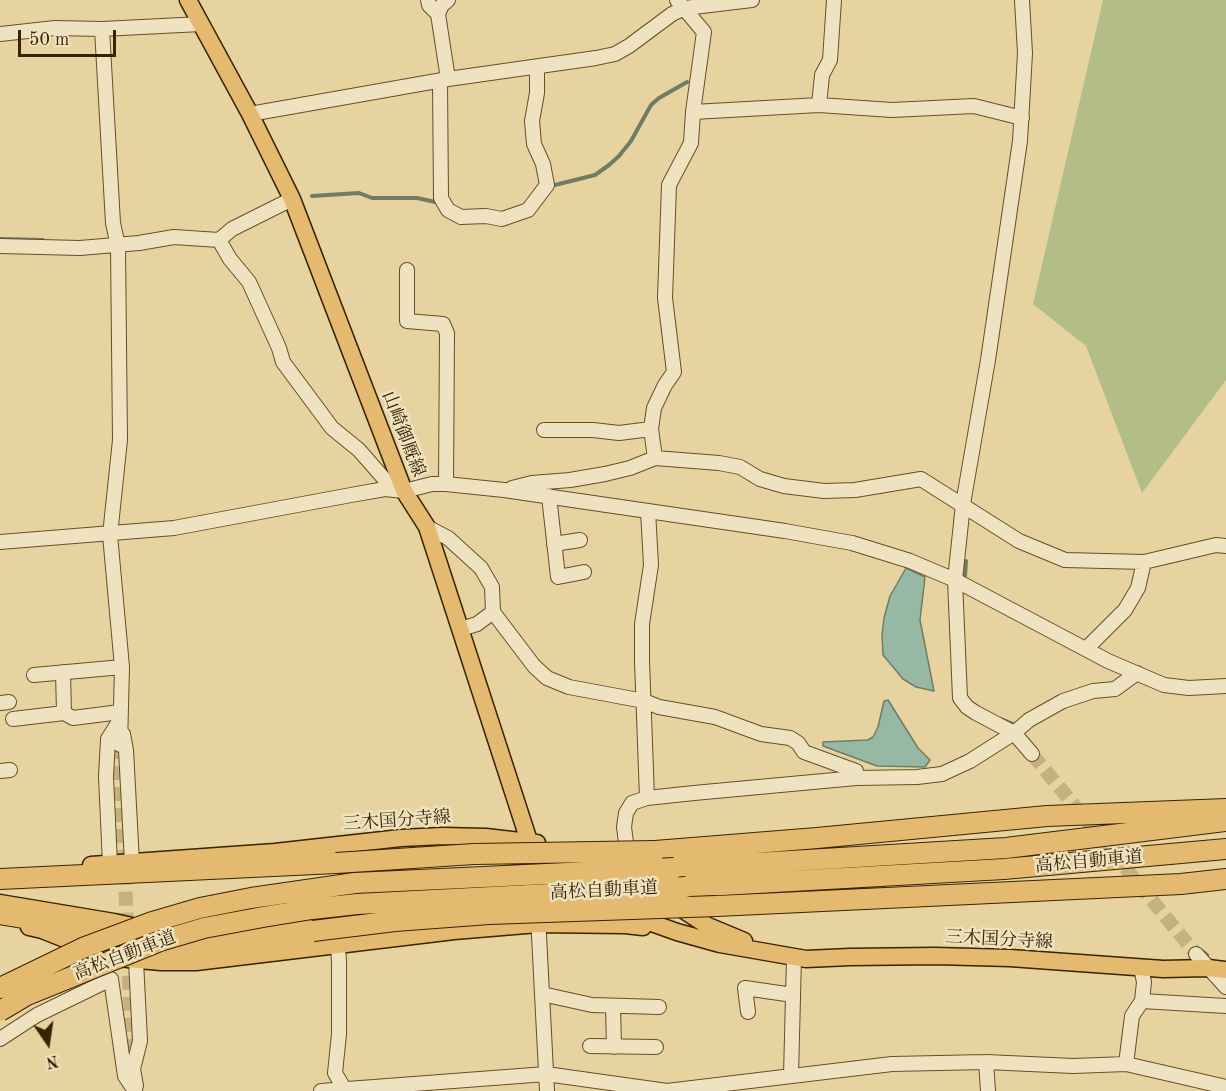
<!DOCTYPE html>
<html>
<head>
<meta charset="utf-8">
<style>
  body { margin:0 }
  #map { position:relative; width:1226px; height:1091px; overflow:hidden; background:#e7d3a0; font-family:"Old Standard TT",serif }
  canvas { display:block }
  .north { position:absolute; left:18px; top:1013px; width:60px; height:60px; -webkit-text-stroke:4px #efe2c1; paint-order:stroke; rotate:167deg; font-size:16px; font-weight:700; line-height:24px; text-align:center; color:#392301 }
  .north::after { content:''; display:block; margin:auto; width:21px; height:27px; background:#392301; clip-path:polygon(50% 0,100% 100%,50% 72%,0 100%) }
  .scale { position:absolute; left:18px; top:30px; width:98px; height:27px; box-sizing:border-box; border:3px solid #392301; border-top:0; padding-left:8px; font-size:18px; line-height:21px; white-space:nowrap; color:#392301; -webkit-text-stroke:4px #efe2c1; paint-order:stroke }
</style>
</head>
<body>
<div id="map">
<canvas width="1226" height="1091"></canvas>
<div class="north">N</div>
<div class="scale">50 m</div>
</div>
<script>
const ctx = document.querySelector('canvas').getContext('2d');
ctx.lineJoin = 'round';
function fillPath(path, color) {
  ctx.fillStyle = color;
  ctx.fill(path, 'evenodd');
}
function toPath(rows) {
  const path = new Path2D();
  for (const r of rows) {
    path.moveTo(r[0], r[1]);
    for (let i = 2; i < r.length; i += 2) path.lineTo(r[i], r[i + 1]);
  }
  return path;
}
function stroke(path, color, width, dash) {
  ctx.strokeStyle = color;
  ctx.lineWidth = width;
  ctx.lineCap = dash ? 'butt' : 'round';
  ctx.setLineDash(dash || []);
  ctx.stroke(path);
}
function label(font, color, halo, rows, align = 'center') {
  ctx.font = font + ' "Old Standard TT","Noto Serif JP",serif';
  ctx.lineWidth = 5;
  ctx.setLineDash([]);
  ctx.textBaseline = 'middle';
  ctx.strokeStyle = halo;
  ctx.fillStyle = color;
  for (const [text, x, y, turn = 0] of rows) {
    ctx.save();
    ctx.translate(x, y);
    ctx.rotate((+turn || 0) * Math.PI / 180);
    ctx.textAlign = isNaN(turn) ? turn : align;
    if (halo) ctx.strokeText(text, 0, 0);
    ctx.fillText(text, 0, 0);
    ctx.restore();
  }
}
fillPath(toPath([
  [1103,0,1226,0,1226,380,1142,493,1086,346,1033,304]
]), '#b2bd87');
const water = toPath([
  [906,568,925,577,920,620,934,691,916,687,903,679,883,655,882,635,884,618,890,596,906,568],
  [888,700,918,748,930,760,925,767,877,766,823,746,823,742,868,740,873,737,878,727,884,701,888,700]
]);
fillPath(water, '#97b8a5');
stroke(water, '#717c63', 1.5);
stroke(toPath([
  [551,186,595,175,609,165,619,156,631,141,651,105,659,98,687,82],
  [312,196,359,193,372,198,417,198,440,203],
  [0,239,43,240],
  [965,576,966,561],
  [1001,719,1013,724],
  [1202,951,1207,955]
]), '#717c63', 4);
stroke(toPath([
  [120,745,120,826,125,881,132,1048],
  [1032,754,1196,954]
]), '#c4b080', 14, [14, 7]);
const minor = toPath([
  [428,0,429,5,438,14],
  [1022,0,1025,53,1020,141,988,360,963,504,955,580,960,698,967,707,976,713,1014,733,1032,754],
  [102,29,113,223,118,246,120,440,110,535,122,667,120,745],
  [0,34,55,28,102,29,201,24],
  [448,79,438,14,442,5,448,0],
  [440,81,441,198,448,210,461,217,486,216,502,219,528,210,547,185,543,164,534,144,532,121,537,93,537,67],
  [819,105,822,75,830,60,834,0],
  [693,112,819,105,892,110,974,106,1022,118],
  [250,114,448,79,596,58,615,54,629,46,672,14,685,8,752,0],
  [219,240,230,259,249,282,279,348,283,362,332,428,359,450,394,490],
  [0,246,80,248,139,243,174,237,219,240,232,229,292,199],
  [407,270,407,321,443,324,447,333,446,484],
  [544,430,593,430,619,433,651,429],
  [655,458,651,429,654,408,665,385,674,372,665,298,669,185,691,143,693,112,704,32,677,0],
  [512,488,532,483,570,480,605,474,630,468,655,458,719,463,740,467,760,479,784,486,824,491,855,490,921,479,1019,541,1065,560,1144,562,1216,545,1226,546],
  [549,496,558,577,584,572],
  [427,527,448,538,481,568,492,587,493,612,477,624,461,629],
  [0,542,174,528,351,495,385,489,404,491,432,484,446,484,504,490,785,531,852,543,910,561,955,580,1108,661,1164,685,1189,688,1226,686],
  [554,544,580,540],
  [493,612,534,666,547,678,569,687,644,701,659,707,715,717,761,734,790,738,798,743,804,752,856,771,856,778],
  [1086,649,1125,610,1138,588,1144,562],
  [63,672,64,713],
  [34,675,122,667],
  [0,703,9,702],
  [13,719,64,713,73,718,120,712],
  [123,734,126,750,132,862],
  [0,771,10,770],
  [647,798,642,661,642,624,651,565,648,511],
  [628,858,624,827,626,813,632,803,647,798,694,793,856,778,917,777,942,774,970,761,1014,733,1029,720,1063,701,1093,691,1115,689,1137,673],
  [110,864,106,777,108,739,120,720],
  [538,916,547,1091],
  [338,946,339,962,339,1034,335,1073,345,1090],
  [1196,954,1226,987],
  [1141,968,1144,982,1142,1001],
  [542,994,592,1005,659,1007],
  [613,1006,614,1047],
  [748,1012,745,988,793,995],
  [0,1039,37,1015,111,979,125,1076,135,1091],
  [590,1046,656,1047],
  [986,1062,988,1091],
  [1126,1064,1132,1016,1142,1001,1226,1006],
  [791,1076,794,957],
  [136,1086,133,1069,140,1041,136,960],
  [321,1091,546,1074,667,1091,892,1064,986,1062,1073,1066,1126,1064,1226,1087]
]);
const major = toPath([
  [188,0,250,114,292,199,404,491,427,527,529,841,537,897],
  [91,865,275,852,401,838,443,836,486,837,537,843],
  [0,903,114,922,141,928],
  [674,904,708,926,744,941],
  [618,911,677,932,720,944,806,959,850,957,935,956,1010,958,1163,969,1208,968,1226,970],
  [270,924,397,911],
  [29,927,42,930,100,953,128,959,161,962,196,962,454,931,538,924,625,925,643,927]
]);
const highway = toPath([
  [655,851,817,838,1047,816,1226,809],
  [674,868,1006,848,1226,821],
  [0,879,336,863],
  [686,887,1004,869,1226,849],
  [717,906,1181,884,1226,879],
  [0,914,65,925,123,943,151,947,206,945,313,931]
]);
stroke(minor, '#644f29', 16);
stroke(major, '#392301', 19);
stroke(highway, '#392301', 22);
stroke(minor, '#efe2c1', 14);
stroke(major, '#e4ba70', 16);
stroke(highway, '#e4ba70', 20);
const highwayBridge = toPath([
  [336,863,474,854,655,851],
  [313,931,395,921,489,914,717,906],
  [0,988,85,947,152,922,200,908,251,898,355,883,674,868],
  [0,1011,27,995,160,941,204,928,263,917,312,909,357,904,686,887]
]);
stroke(highwayBridge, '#392301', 22, []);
stroke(highwayBridge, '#e4ba70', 20);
label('18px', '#392301', '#efe2c1', [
  ["山崎御厩線",403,434,69],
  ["三木国分寺線",397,821,-4],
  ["高松自動車道",1089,862,-5],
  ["高松自動車道",604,891,-3],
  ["三木国分寺線",999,940,3],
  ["高松自動車道",125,956,-21]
]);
</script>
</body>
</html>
